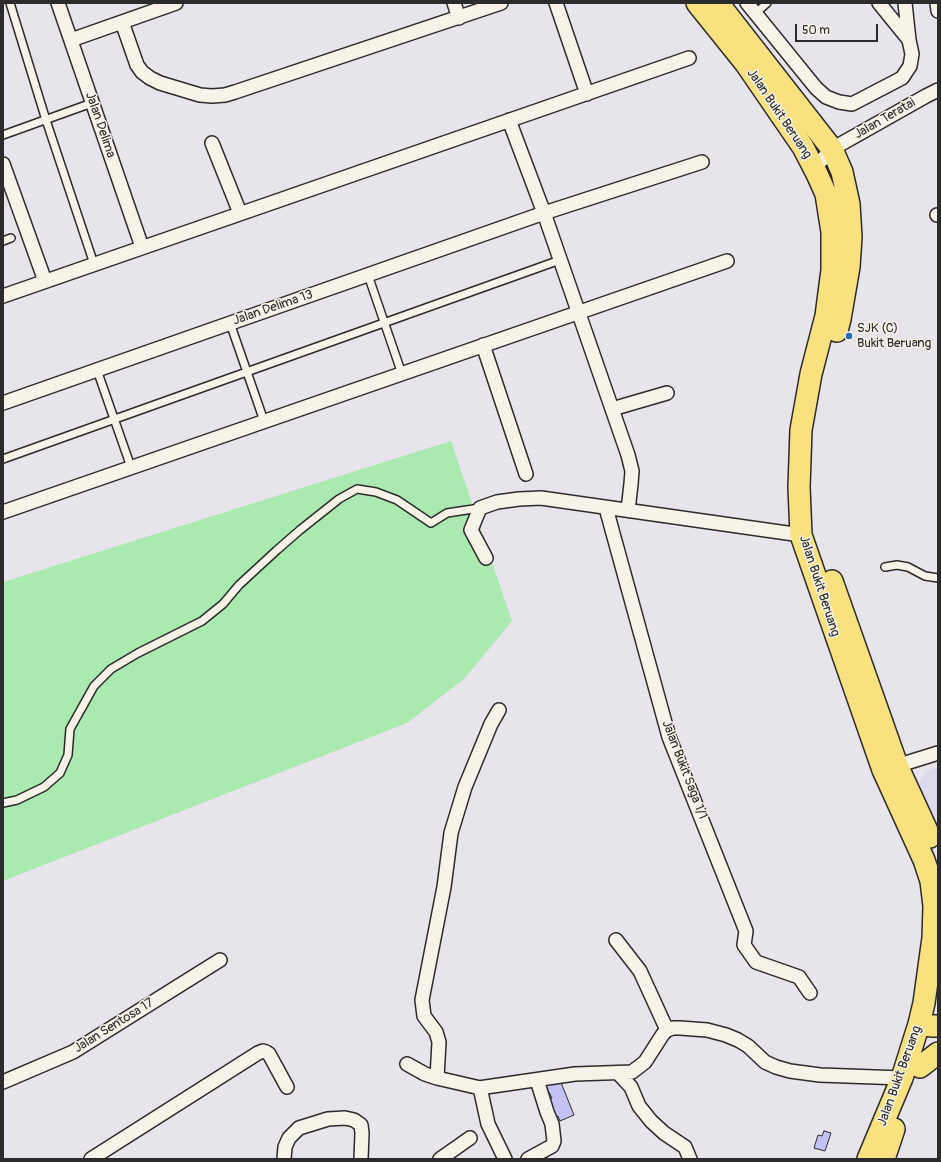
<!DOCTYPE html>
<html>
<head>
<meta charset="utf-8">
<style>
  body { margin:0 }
  #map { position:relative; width:941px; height:1162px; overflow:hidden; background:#e8e4ec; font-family:Pangolin,sans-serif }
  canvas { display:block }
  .frame { position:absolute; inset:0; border:4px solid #2b2b2b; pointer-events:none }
  .scale { position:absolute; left:795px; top:24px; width:83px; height:18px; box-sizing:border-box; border:2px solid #2b2b2b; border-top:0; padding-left:5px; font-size:12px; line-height:14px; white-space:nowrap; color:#2b2b2b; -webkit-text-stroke:3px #f7f3e8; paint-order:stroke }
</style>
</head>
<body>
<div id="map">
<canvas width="941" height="1162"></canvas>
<div class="frame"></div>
<div class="scale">50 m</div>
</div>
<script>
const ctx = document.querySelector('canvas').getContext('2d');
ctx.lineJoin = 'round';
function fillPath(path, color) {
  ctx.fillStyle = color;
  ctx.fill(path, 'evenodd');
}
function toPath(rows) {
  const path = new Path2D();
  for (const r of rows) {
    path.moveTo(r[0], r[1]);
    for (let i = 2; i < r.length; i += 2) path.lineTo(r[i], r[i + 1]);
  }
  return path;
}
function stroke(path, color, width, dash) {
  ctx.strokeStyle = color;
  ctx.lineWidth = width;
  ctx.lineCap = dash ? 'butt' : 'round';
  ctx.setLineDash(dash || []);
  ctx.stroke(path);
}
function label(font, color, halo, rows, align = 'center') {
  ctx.font = font + ' Pangolin,sans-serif';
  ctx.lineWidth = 3;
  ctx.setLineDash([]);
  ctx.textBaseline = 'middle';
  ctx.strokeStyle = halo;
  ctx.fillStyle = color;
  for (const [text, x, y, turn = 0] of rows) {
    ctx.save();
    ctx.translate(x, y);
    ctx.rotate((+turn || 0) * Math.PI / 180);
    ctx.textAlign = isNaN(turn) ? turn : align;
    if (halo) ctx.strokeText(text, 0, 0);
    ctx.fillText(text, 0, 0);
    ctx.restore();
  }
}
fillPath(toPath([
  [938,767,938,827,918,788,925,771]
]), '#dddaef');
fillPath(toPath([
  [451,441,512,621,464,679,407,723,3,881,3,582]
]), '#aae9b0');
const building = toPath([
  [560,1080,574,1115,560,1121,558,1116,554,1117,548,1100,552,1098,549,1092,546,1094,543,1086,546,1085,545,1082,560,1080],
  [824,1131,831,1133,825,1151,814,1148,818,1135,822,1136,824,1131]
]);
fillPath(building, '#c4c2f5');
stroke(building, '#2b2b2b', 1);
const service = toPath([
  [10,3,46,120,94,264],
  [756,13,767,3],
  [3,135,92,103],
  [3,241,11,238],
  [368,275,402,374],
  [230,323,264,421],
  [97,370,131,467],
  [3,459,560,260],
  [885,567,897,565,908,567,925,576,938,578],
  [3,803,17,800,44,787,60,773,68,755,70,729,94,686,111,669,138,653,202,621,223,604,239,585,277,550,300,530,339,499,357,489,376,492,397,500,431,523,447,513,480,508]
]);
const minor = toPath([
  [58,3,142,247],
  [454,3,459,18],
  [556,3,587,94],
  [747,3,816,88,826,97,839,102,852,104,902,78,910,66,912,54,909,40,879,3],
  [905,3,909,40],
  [937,3,938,11],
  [122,22,137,65,142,72,150,78,160,83,200,95,212,96,225,95,235,92,501,3],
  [71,40,176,3],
  [509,120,544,213,628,455,632,471,631,484,628,510],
  [212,143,240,213],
  [3,164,45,281],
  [817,174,819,163,832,149,926,96,938,90],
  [937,215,938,215],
  [3,296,689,58],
  [483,345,526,474],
  [3,403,544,213,702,162],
  [612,409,667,393],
  [606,508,669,737,746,931,744,945,756,962,799,977,810,993],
  [3,512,727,261],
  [486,558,471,530,480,508,497,502,519,499,541,498,801,535],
  [890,768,938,753],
  [616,940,640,971,667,1030],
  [407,1064,425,1074,437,1078,476,1087,479,1088,481,1092,488,1124,505,1159],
  [618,1073,631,1087,639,1106,651,1121,664,1133,685,1147,690,1159],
  [437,1078,439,1042,436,1032,424,1016,422,1000,444,887,451,833,465,787,491,724,499,710],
  [3,1082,73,1052,220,960],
  [479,1088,575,1074,632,1072,645,1062,663,1034,667,1030,673,1028,680,1028,707,1030,726,1035,738,1040,748,1046,765,1062,776,1067,790,1071,820,1075,902,1078],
  [91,1159,258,1053,263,1051,266,1052,269,1054,287,1087],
  [284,1159,285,1147,289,1138,299,1128,328,1119,345,1118,354,1120,361,1125,362,1133,361,1159],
  [440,1159,470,1138],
  [528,1159,552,1146,554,1141,552,1124,547,1112,537,1080]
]);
const primary = toPath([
  [697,3,746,64,803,147,817,174,826,194,832,232,832,270,826,316,811,374,801,430,799,487,801,535,883,770,924,860,931,881,934,906,933,938,924,1003,919,1024,902,1078,868,1159],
  [718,3,832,149,842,172,849,204,851,237,849,267,840,319,837,331],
  [832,581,897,765,930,837],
  [919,1024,931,1026,938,1026],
  [920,1067,938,1053],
  [884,1159,894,1129]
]);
stroke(service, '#2b2b2b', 10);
stroke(minor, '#2b2b2b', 16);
stroke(primary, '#2b2b2b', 24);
stroke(service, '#f7f3e8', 7);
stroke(minor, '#f7f3e8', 13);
stroke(primary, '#fae180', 21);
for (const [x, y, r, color] of [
  [849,336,4,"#1f6fb2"]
]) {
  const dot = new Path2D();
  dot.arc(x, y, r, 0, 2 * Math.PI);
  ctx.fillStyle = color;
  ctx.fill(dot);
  stroke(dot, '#f7f3e8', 1.5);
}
label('13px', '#2b2b2b', '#f7f3e8', [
  ["Jalan Bukit Beruang",779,114,56],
  ["Jalan Teratai",885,119,-30],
  ["Jalan Delima",100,125,71],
  ["Jalan Delima 13",273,308,-19],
  ["Jalan Bukit Beruang",819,586,72],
  ["Jalan Bukit Saga 1/1",684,770,69],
  ["Jalan Sentosa 17",114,1026,-32],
  ["Jalan Bukit Beruang",900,1076,-70]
]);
label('13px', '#2b2b2b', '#f7f3e8', [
  ["SJK (C)",857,329],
  ["Bukit Beruang",857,344]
], 'left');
</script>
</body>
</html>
